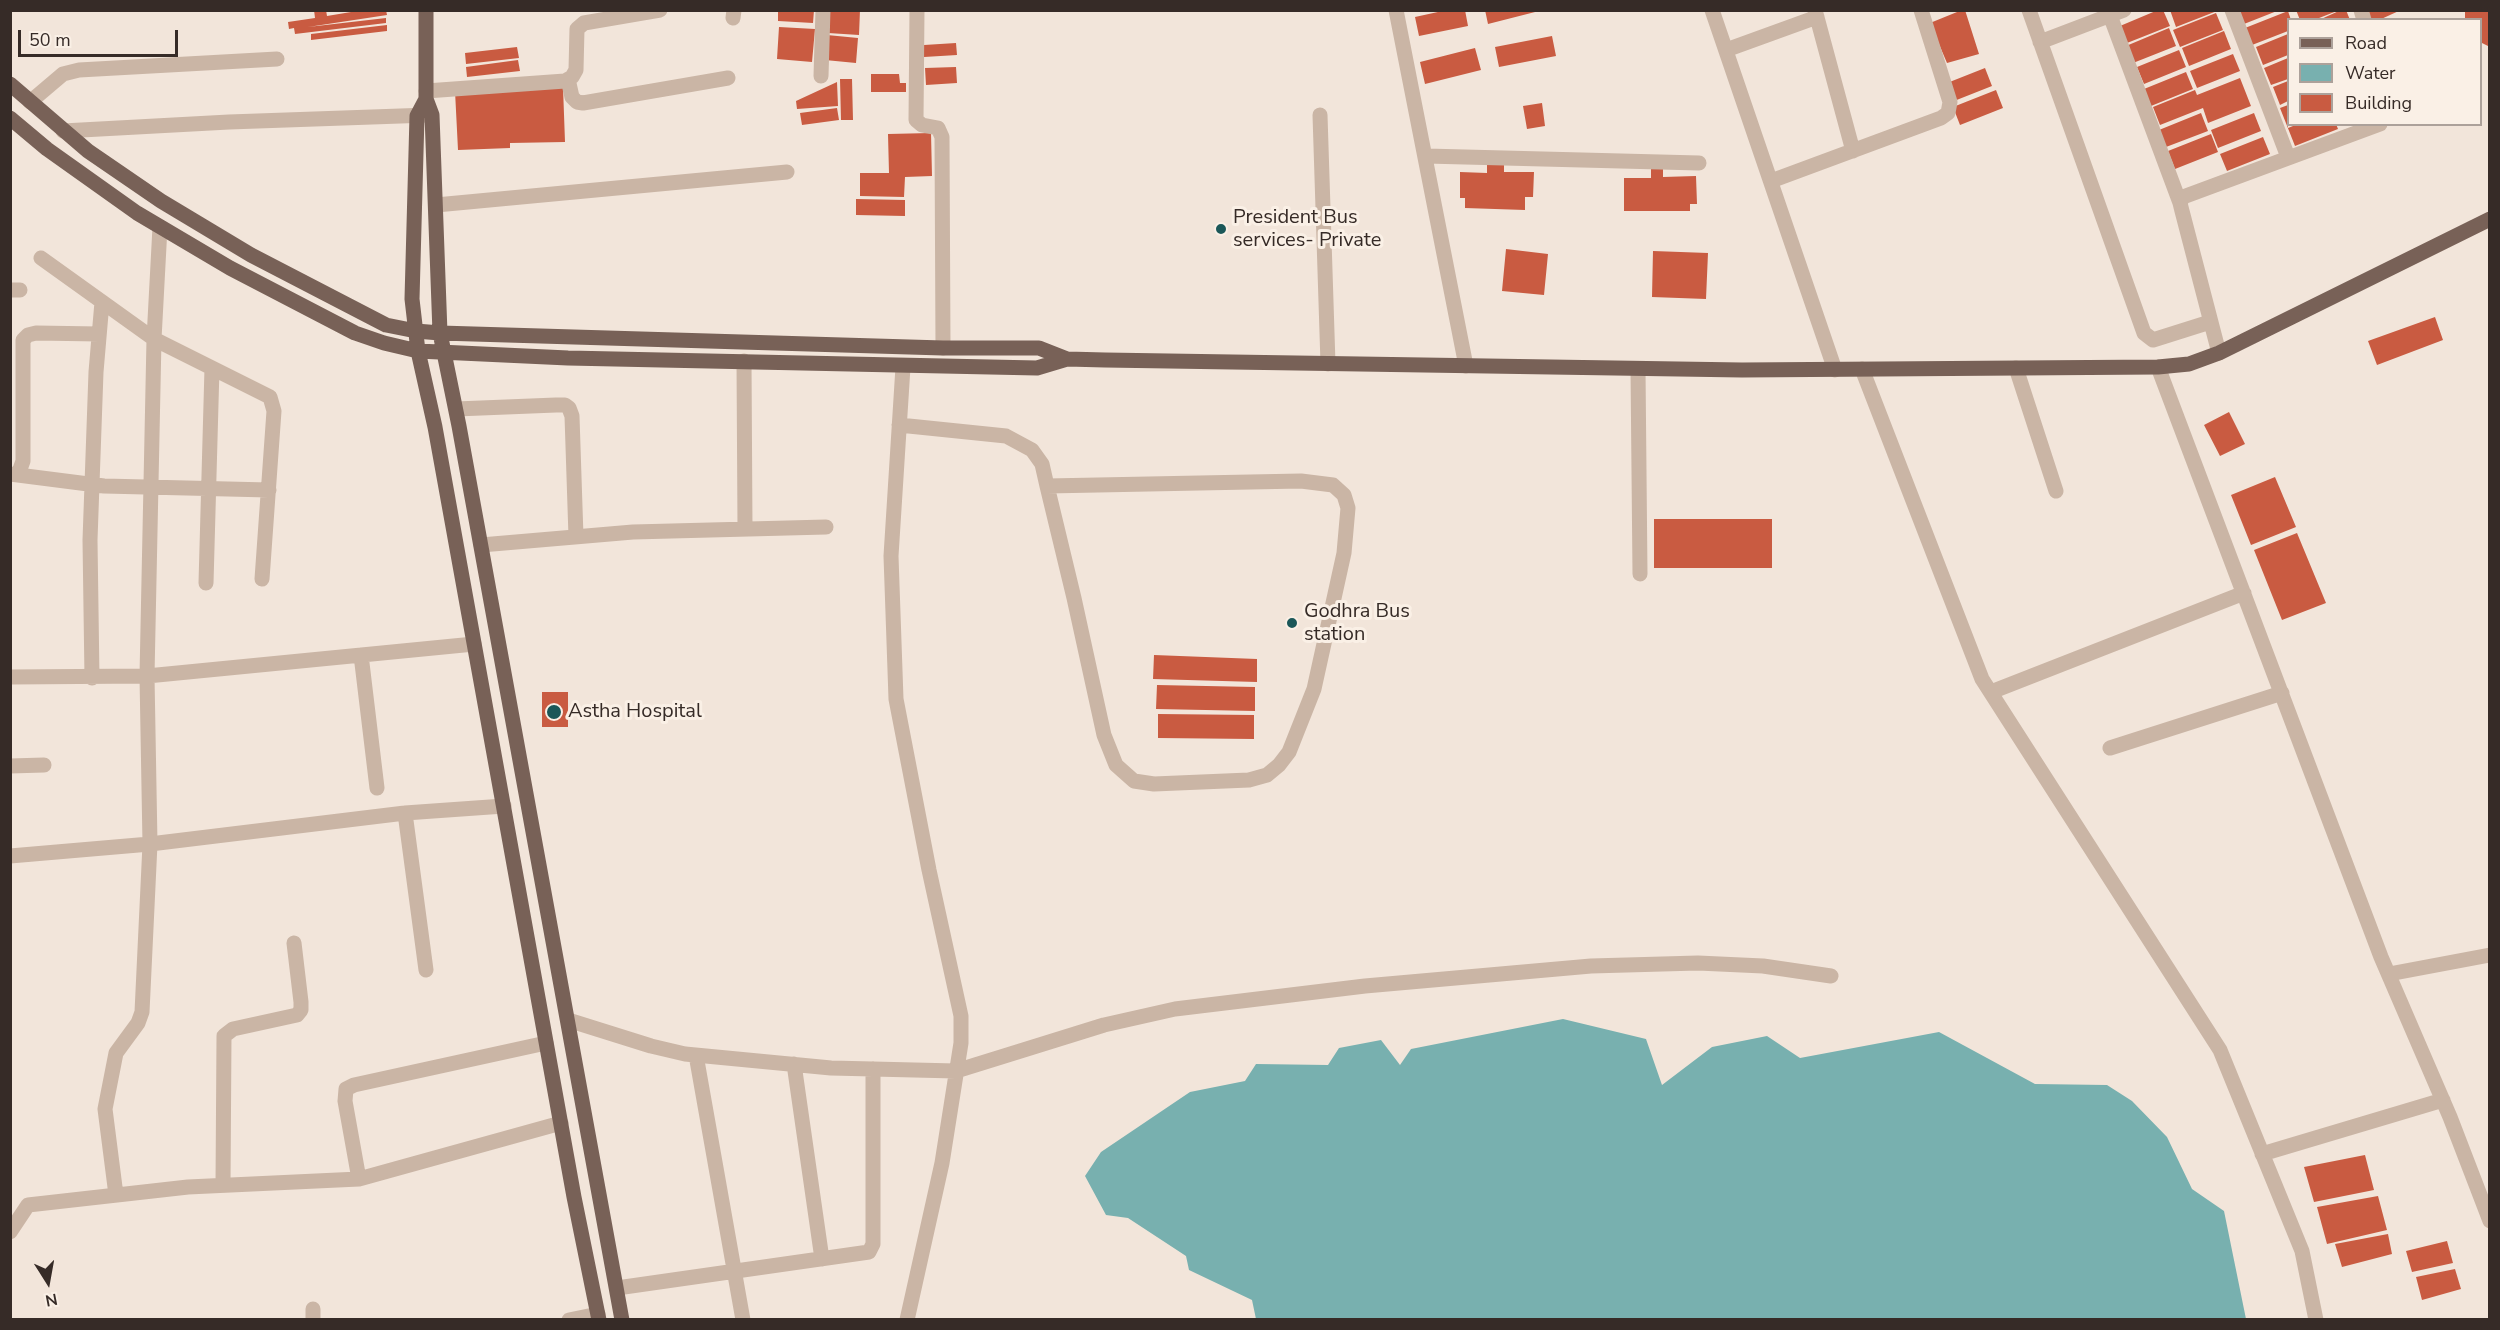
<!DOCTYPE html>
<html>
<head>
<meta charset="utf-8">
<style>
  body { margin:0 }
  #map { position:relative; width:2500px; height:1330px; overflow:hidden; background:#f2e5da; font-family:"Nunito Sans",sans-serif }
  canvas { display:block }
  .frame { position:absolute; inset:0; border:12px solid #362b27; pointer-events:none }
  .legend { position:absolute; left:2287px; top:18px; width:195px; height:108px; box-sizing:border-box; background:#faf0e6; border:2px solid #aca19a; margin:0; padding:8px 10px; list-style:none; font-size:18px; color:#362b27 }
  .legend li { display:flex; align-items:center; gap:12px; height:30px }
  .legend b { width:30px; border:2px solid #aca19a }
  .north { position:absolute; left:18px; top:1252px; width:60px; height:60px; -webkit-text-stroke:4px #faf0e6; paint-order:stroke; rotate:169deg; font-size:16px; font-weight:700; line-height:24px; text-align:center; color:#362b27 }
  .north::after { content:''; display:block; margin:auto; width:21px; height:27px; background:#362b27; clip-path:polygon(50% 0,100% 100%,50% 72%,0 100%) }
  .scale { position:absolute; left:18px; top:30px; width:160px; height:27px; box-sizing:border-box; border:3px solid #362b27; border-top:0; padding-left:8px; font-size:18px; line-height:21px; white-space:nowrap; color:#362b27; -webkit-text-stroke:4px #faf0e6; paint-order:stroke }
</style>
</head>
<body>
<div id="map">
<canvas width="2500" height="1330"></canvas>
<div class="frame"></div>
<ul class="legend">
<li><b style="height:8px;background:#786157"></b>Road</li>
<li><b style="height:16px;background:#78b0af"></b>Water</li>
<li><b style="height:16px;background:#c95b41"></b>Building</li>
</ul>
<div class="north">N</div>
<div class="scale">50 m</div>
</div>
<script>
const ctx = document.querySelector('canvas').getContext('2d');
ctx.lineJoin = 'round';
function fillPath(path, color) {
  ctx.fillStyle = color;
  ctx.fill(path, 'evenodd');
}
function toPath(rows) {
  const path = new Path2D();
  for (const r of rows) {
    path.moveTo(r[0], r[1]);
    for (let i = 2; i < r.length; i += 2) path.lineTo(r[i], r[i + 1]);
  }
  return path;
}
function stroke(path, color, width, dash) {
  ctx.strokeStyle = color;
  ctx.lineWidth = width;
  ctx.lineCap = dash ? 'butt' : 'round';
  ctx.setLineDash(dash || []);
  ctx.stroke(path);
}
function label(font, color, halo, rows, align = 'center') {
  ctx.font = font + ' "Nunito Sans",sans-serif';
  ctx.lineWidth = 6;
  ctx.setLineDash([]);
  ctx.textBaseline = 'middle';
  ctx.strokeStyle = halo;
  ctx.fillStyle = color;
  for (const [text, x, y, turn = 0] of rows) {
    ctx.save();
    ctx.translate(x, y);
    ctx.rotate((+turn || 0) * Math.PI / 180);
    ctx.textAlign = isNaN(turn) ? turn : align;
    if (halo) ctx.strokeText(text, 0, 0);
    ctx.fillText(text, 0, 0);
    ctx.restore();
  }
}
fillPath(toPath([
  [1563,1019,1646,1039,1662,1085,1712,1047,1767,1036,1800,1058,1939,1032,2035,1084,2107,1085,2132,1101,2167,1137,2192,1189,2224,1211,2246,1319,1256,1319,1252,1300,1189,1270,1186,1256,1128,1218,1106,1215,1085,1176,1101,1152,1190,1092,1245,1081,1256,1064,1328,1065,1339,1048,1381,1040,1400,1065,1411,1049]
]), '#78b0af');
fillPath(toPath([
  [314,10,326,10,327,16,363,10,386,10,387,15,308,27,386,18,386,23,295,34,294,28,289,29,288,22,315,18],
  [778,10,814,10,813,23,778,21],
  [829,10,860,10,859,35,828,33],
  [1447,10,1465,10,1468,26,1419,36,1415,17],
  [1485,10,1539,10,1539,11,1488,24],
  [1962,10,1965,10,1979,54,1947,63,1930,23],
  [2158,10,2163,10,2170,26,2127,43,2120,26],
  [2170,10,2217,10,2217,11,2176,27],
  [2239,10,2277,10,2277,11,2244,24],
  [2296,10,2337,10,2337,11,2314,20,2300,20],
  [2341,10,2346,10,2350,20,2319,20],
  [2367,10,2401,10,2379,20,2371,20],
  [2465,10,2490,10,2490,47,2480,42,2480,20,2465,20],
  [2288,11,2291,20,2288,20,2288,31,2252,45,2245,28],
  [2216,13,2223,30,2180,47,2173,30],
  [387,25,387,31,311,40,311,34],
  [779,27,815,29,812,62,777,59],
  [2169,28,2176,46,2133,63,2126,46],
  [2224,31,2231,49,2189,66,2182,48],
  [2288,34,2288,55,2263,65,2256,47],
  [827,35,858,38,856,63,825,60],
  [1552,36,1556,56,1499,67,1495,47],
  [956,43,957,55,924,57,924,45],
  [517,47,519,58,466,64,465,53],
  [1475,48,1481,70,1425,84,1420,62],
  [2179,50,2186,67,2144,84,2137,67],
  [2233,54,2240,71,2197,88,2190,71],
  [2288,58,2288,79,2271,85,2264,68],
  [518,60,520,71,467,77,466,67],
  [956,67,957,83,926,85,925,68],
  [1985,68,1992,86,1949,103,1942,85],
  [2186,72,2193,89,2151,106,2144,89],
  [871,74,899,74,900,83,906,83,906,92,871,92],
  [2240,78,2251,106,2208,123,2203,108,2160,125,2153,107,2195,90,2197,95],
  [840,79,852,79,853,120,841,120],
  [2288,81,2288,101,2280,105,2273,87],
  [837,82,838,106,797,109,796,101],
  [563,87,565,142,510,143,510,148,458,150,455,91],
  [1996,90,2003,108,1960,125,1953,107],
  [1542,103,1545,126,1527,129,1523,106],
  [2288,105,2288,128,2298,124,2336,124,2338,129,2295,146,2280,108],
  [837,108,839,120,802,125,800,113],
  [2201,113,2208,131,2166,147,2159,130],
  [2254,113,2261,131,2218,148,2211,130],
  [931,133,932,176,905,177,904,197,860,196,860,173,889,173,888,134],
  [2211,134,2218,152,2175,169,2168,151],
  [2263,137,2270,154,2227,171,2220,154],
  [1487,164,1504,164,1504,172,1534,172,1533,197,1525,197,1525,210,1465,208,1465,198,1460,198,1460,172,1487,173],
  [1651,169,1663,169,1663,177,1696,176,1697,204,1690,204,1690,211,1624,211,1624,178,1651,178],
  [856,199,905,200,905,216,856,215],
  [1506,249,1548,254,1544,295,1502,291],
  [1653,251,1708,253,1706,299,1652,297],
  [2435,317,2443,340,2377,365,2368,341],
  [2229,412,2245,444,2220,456,2204,425],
  [2275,477,2296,527,2251,545,2231,495],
  [1654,519,1772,519,1772,568,1654,568],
  [2297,533,2326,603,2282,620,2254,550],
  [1154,655,1257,659,1257,682,1153,679],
  [1157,685,1255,687,1255,711,1156,709],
  [542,692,568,692,568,727,542,727],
  [1158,714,1254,715,1254,739,1158,738],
  [2365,1155,2374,1190,2314,1202,2304,1167],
  [2378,1196,2387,1230,2327,1244,2317,1207],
  [2388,1234,2392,1254,2342,1267,2335,1244],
  [2447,1241,2453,1263,2412,1272,2406,1251],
  [2455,1269,2461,1289,2422,1300,2416,1277]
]), '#c95b41');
stroke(toPath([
  [917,10,916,120,922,125,938,128,942,137,943,348],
  [1396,10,1466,366],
  [1712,10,1835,370],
  [1815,10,1853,151],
  [2029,10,2144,333,2153,340,2210,322],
  [2108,10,2180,203],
  [2232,10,2288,157],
  [2361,10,2364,20],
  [733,18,734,10],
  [2040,42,2124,10],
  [1726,50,1817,17],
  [821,76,823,10],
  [568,79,572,97,577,102,583,103,728,78],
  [426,91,565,81,572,77,576,70,577,29,584,23,660,10],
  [30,102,63,74,79,70,277,59],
  [1320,115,1328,364],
  [63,131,229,122,429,115],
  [1426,156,1699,163],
  [1771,181,1941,118,1948,113,1950,102,1921,10],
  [436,205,787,172],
  [41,258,154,339,270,397,274,411,262,579],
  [10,290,20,290],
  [2219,353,2182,211,2180,203,2183,197,2380,124],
  [744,361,745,529],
  [903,367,891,556,896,699,929,870,961,1016,961,1043,942,1163,907,1320],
  [2158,367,2381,957,2450,1117,2490,1221],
  [2016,368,2056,491],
  [1638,369,1640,574],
  [1862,369,1982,679,2220,1050,2302,1251,2316,1320],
  [456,409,556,405,565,405,569,408,572,416,576,537],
  [899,425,1006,436,1032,450,1042,464,1047,486,1074,598,1104,735,1116,765,1134,781,1154,784,1249,780,1267,775,1279,765,1289,752,1314,689,1344,553,1348,508,1344,495,1333,485,1301,481,1047,486],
  [10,474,18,475,23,461,23,340,28,335,36,333,99,334],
  [18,475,104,486,269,490],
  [481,545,633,532,826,527],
  [206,583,212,368],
  [361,655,377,788],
  [10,677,147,676,474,644],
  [92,678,90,540,96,372,102,302],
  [1991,692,2244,593],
  [2110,748,2282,693],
  [10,766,44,765],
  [405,813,426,970],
  [10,856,150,844,405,813,504,806],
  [2389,974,2490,955],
  [568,1020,651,1046,685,1054,831,1068,956,1071,1104,1025,1175,1009,1365,986,1591,966,1698,963,1763,966,1831,976],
  [696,1055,743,1320],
  [794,1064,822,1259],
  [2262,1154,2443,1100],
  [359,1179,345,1101,346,1089,354,1085,546,1043],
  [223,1185,224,1036,233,1029,297,1015,301,1010,301,1002,294,943],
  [116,1195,105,1109,116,1053,138,1023,142,1012,150,844,147,676,154,339,160,227],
  [10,1232,28,1205,188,1187,359,1179,561,1123],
  [617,1288,869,1252,873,1244,873,1069],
  [313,1320,313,1309],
  [569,1320,598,1314]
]), '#cab5a5', 15);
stroke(toPath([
  [426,10,426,99,432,115,440,333,459,426,622,1320],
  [10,84,88,151,161,201,251,255,386,325,416,331,440,333,943,348,1039,348,1067,359,1105,360,1742,370,2158,367,2189,364,2219,353,2490,219],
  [426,99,417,116,412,299,418,351,435,427,574,1197,599,1320],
  [10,118,47,149,137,213,230,268,355,333,384,343,418,351,568,358,1037,368,1067,359]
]), '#786157', 15);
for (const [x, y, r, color] of [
  [1221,229,6,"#1b5758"],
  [1292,623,6,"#1b5758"],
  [554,712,8,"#1b5758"]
]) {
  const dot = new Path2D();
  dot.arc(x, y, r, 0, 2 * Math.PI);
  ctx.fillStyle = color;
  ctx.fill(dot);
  stroke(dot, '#faf0e6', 2);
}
label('20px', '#362b27', '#faf0e6', [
  ["President Bus",1233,218],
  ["services- Private",1233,241],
  ["Godhra Bus",1304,612],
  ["station",1304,635],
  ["Astha Hospital",568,712]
], 'left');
</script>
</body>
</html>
